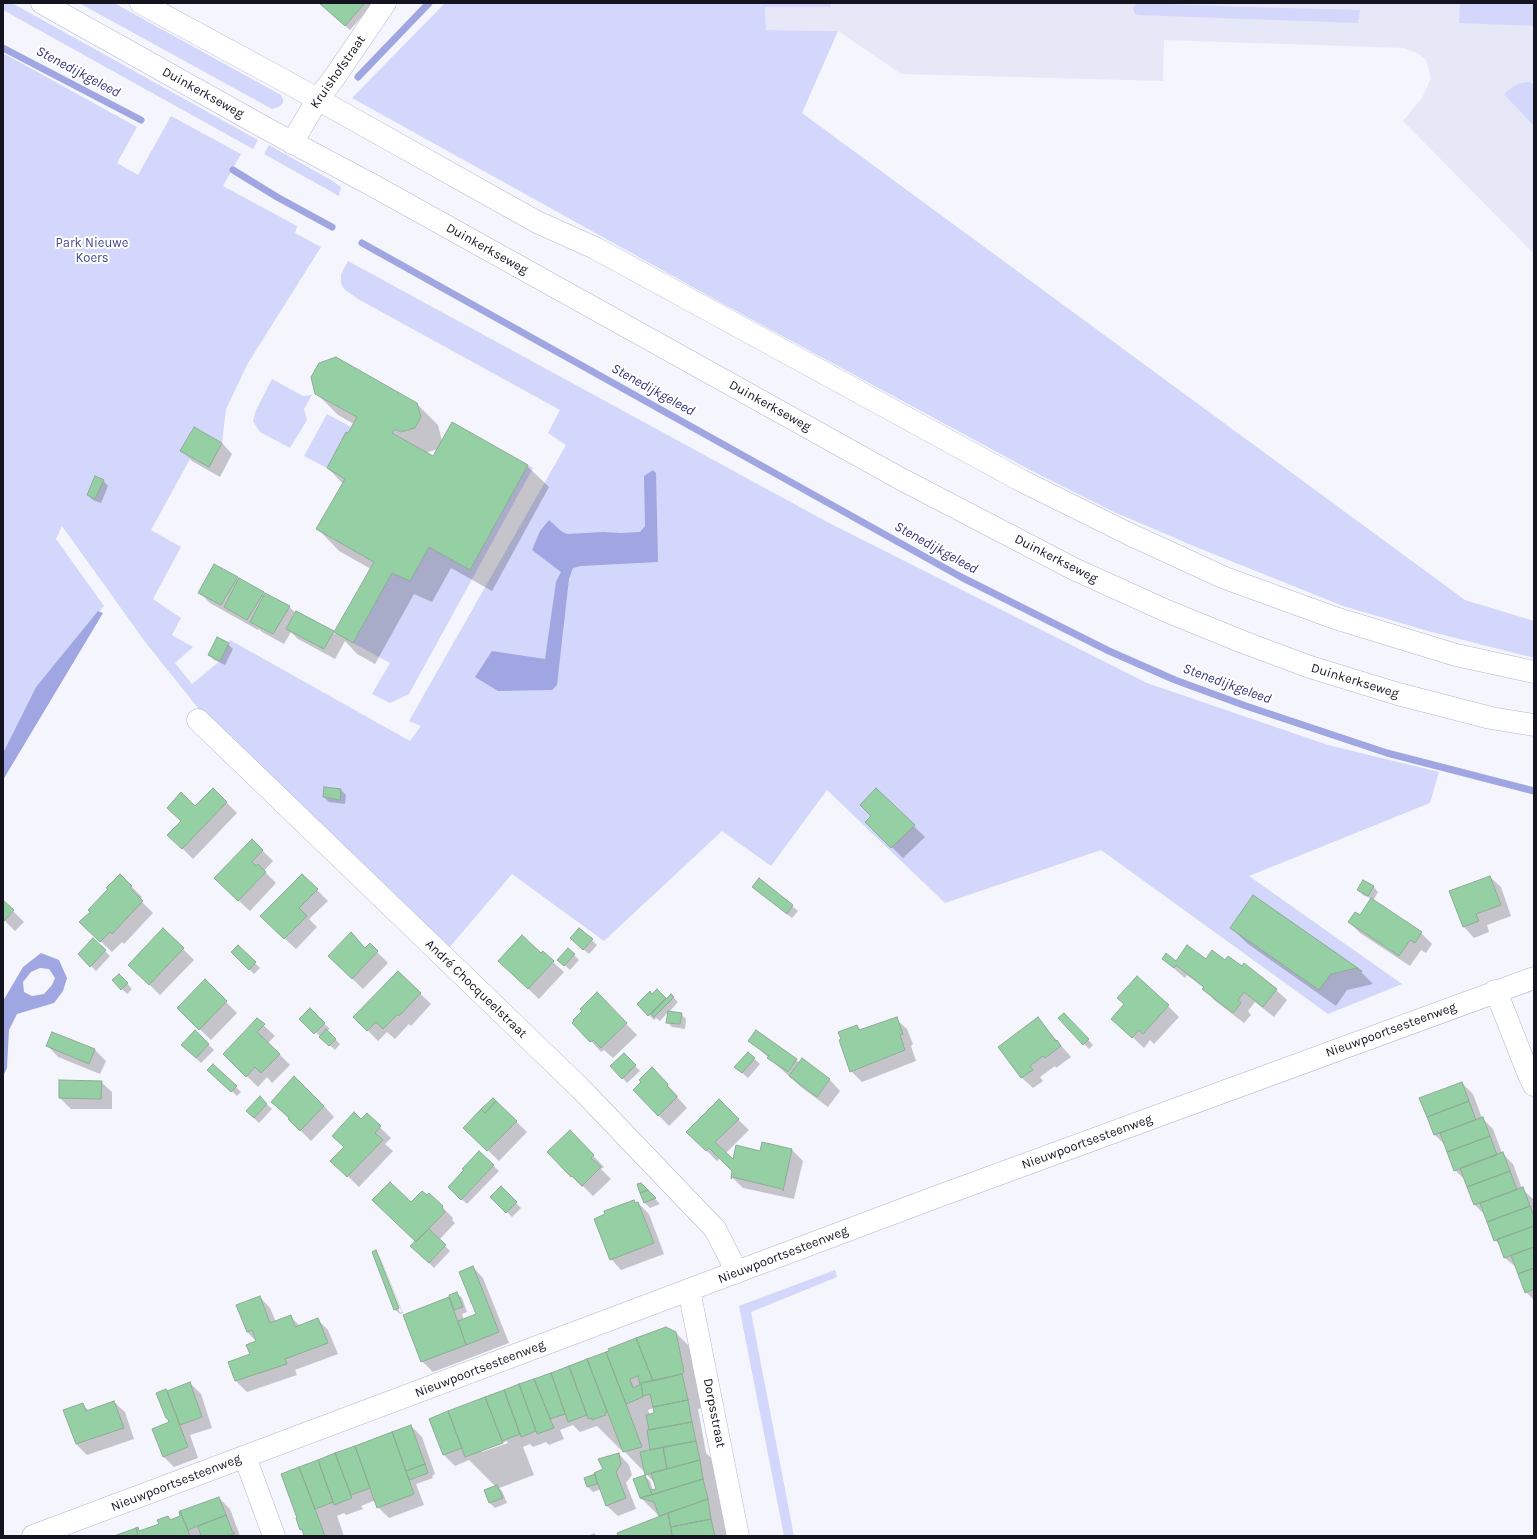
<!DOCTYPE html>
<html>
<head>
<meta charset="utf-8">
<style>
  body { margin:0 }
  #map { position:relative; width:1537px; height:1539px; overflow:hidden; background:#f5f6fd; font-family:Karla,sans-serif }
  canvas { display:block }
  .frame { position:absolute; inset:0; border:4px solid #13141f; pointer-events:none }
</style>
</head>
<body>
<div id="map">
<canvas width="1537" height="1539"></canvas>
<div class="frame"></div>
</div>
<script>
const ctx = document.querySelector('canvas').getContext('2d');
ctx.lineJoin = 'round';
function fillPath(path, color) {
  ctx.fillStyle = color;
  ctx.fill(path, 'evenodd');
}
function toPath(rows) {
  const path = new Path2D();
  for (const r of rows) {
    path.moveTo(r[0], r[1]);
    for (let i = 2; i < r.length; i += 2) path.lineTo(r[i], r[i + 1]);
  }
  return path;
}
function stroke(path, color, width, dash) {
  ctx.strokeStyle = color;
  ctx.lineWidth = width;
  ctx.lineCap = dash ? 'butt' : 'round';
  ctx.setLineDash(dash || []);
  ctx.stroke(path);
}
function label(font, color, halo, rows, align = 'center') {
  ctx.font = font + ' Karla,sans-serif';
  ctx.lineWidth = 4;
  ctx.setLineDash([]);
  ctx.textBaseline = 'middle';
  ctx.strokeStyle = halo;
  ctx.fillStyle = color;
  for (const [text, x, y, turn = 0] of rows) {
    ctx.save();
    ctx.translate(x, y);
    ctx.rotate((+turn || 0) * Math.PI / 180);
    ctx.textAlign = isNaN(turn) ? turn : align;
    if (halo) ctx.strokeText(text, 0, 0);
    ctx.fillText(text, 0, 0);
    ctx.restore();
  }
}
fillPath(toPath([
  [831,3,1534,3,1534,254,1403,121,1422,98,1431,78,1426,60,1419,54,1403,48,1164,40,1163,81,901,74,838,31,766,30,765,7,831,7]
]), '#e6e8f8');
fillPath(toPath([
  [3,3,12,3,258,140,253,149,3,10],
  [79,3,114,3,281,95,283,99,283,103,279,107,272,109],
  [445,3,831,3,831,7,765,7,766,30,838,31,802,113,1465,600,1534,621,1534,658,1428,631,1343,606,1196,547,1114,512,1032,471,727,306,352,98],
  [1138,3,1247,7,1360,10,1358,23,1138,15,1135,14,1133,9,1134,6],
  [1460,3,1534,3,1534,26,1459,23],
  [3,53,137,127,117,163,138,175,171,116,241,154,223,186,297,226,295,233,321,247,248,363,226,409,222,443,193,427,181,451,190,459,151,530,181,547,153,599,181,618,172,635,193,647,175,663,192,684,220,661,230,640,410,741,421,726,409,721,566,445,548,433,560,410,358,299,344,289,341,283,341,274,348,261,831,524,1147,683,1328,745,1439,772,1430,803,1249,876,1402,984,1328,1014,1101,850,945,903,827,790,771,866,722,831,604,941,512,874,449,948,206,718,146,643,62,526,56,539,104,606,36,687,3,753],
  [1529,82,1534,84,1534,126,1504,94,1514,86,1521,83],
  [269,145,331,180,341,187,339,196,264,154],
  [272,379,303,396,312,395,304,409,307,420,290,448,260,432,253,421,256,410],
  [327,414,351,427,348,433,346,432,327,468,304,456],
  [528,465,533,468,409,694,390,703,372,694,390,663,353,643,392,573,410,581,429,547,470,570],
  [835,1270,837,1277,751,1312,794,1536,784,1536,739,1306]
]), '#d2d7fb');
fillPath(toPath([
  [653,470,656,473,658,562,581,566,573,568,569,579,557,685,552,690,498,691,475,677,492,651,545,659,556,582,561,572,532,550,540,531,549,520,561,531,567,534,603,532,621,533,640,532,645,526,644,476],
  [98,611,103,613,3,780,3,753,36,687],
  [41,953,59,960,67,978,63,991,54,1003,17,1014,9,1030,7,1068,3,1076,3,1001,23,967],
  [40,968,49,969,55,978,52,985,44,994,32,996,24,992,23,982,31,972]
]), '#a0a6e1');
fillPath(toPath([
  [320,3,374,3,350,30],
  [316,393,416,403,438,425,442,441,527,466,549,487,492,591,451,568,432,602,414,594,375,664,357,654,345,641,335,659,298,639,291,632,284,644,262,632,259,629,258,630,210,603,200,593,214,565,265,595,289,607,296,613,335,634,371,569,339,551,318,529,343,484,328,468,354,424,338,415],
  [438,449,433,457,425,453],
  [222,443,232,454,220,477,192,461,182,451],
  [103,480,108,486,101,503,93,500,88,495],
  [228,644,233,649,225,665,214,660,209,655],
  [213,789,237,813,193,859,169,835],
  [341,790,346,795,345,804,329,802,324,797],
  [876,790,925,837,903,858,866,822,873,816],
  [252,840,273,861,264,871,276,883,250,911,226,889],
  [120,875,142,897,140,900,153,913,124,944,122,942,112,952,92,933,91,912,89,910],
  [302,875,328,901,309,919,317,927,296,949,272,927],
  [1490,877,1501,887,1511,916,1487,925,1489,932,1474,938,1464,927,1450,891],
  [759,879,798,911,792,918,759,892],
  [1373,886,1378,892,1373,901,1421,933,1432,944,1426,953,1421,950,1410,966,1360,933,1349,922,1360,917,1372,899,1363,895,1358,889],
  [1254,896,1357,968,1373,984,1347,990,1336,1006,1248,944,1231,928],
  [3,901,24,922,15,931,3,919],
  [580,929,597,945,589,954,576,943],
  [93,939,110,956,96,971,79,954],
  [370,945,388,963,363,989,329,956,366,949],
  [238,946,260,968,254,974,232,952],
  [183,949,194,960,160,995,129,965],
  [568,949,579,960,570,970,559,960],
  [542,955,553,962,564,972,539,999,499,961],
  [1163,959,1176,962,1225,961,1276,990,1287,1000,1274,1017,1255,1002,1248,1011,1251,1015,1244,1023,1214,1000,1204,988,1187,975,1185,978],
  [398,972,431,1004,411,1026,409,1024,395,1039,387,1032,378,1041,355,1017],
  [119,975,132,989,127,994,113,980],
  [205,981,237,1013,211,1040,178,1008],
  [657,990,667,1000,673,997,678,1002,669,1012,681,1014,686,1019,685,1029,672,1027,667,1022,668,1012,660,1021,656,1018,654,1020,638,1004],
  [597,994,637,1035,613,1058,604,1050,601,1052,591,1041,583,1011],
  [1168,1006,1179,1017,1154,1044,1150,1040,1144,1048,1122,1027],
  [310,1010,330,1029,327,1031,340,1044,335,1050,301,1019],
  [1064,1014,1093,1045,1089,1049,1059,1018],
  [257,1019,275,1036,268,1043,290,1065,272,1083,267,1077,258,1087,224,1054],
  [896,1019,907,1029,913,1044,911,1046,916,1061,862,1082,851,1071,857,1026,861,1030],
  [1038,1019,1071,1057,1056,1068,1055,1066,1040,1077,1043,1081,1033,1088,1022,1078,1000,1047],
  [195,1032,214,1050,201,1063,183,1045],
  [757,1032,800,1063,802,1059,830,1080,840,1091,828,1107,801,1087,750,1041],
  [53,1033,95,1050,106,1061,100,1074,58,1057,48,1046],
  [748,1053,760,1064,748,1078,741,1072],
  [624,1054,640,1071,627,1083,612,1066],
  [652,1069,678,1096,677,1097,687,1108,669,1126,634,1090],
  [209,1070,236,1087,241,1092,237,1096],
  [101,1082,112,1092,112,1109,71,1109,60,1098],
  [1462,1083,1473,1094,1482,1118,1493,1129,1502,1153,1513,1164,1522,1189,1534,1200,1534,1300,1526,1292,1517,1268,1505,1258,1501,1246,1495,1240,1485,1215,1475,1205,1466,1181,1455,1170,1445,1145,1435,1135,1421,1098],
  [260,1098,272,1109,259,1123,247,1111],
  [493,1099,527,1132,499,1161,465,1128],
  [719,1101,749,1130,726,1153,733,1161,761,1152,792,1150,803,1161,794,1199,743,1188,732,1177,733,1171,720,1158,717,1161,688,1132],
  [272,1102,324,1106,334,1117,311,1141],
  [367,1115,391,1138,385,1144,393,1151,359,1187,332,1161,345,1147,361,1121],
  [580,1142,604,1167,601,1169,611,1179,593,1196,583,1186,582,1187,548,1152],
  [479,1152,499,1171,467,1204,449,1187,465,1170],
  [641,1184,660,1204,650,1208,645,1203,638,1185],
  [501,1188,521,1208,512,1217,492,1197],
  [429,1194,453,1218,452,1220,455,1223,439,1240,450,1251,434,1268,412,1246,416,1242,411,1203],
  [634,1201,637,1203,638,1203,649,1214,664,1254,621,1270,611,1259],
  [373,1252,375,1252,380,1257,403,1313,400,1314,394,1309],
  [377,1256,379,1256,402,1312,400,1313],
  [473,1267,483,1278,509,1343,433,1372,422,1361,449,1298,452,1301,457,1293,462,1298,467,1312,462,1314,464,1320,477,1315],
  [260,1297,270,1308,276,1322,290,1316,300,1326,317,1319,328,1330,338,1354,295,1370,297,1375,247,1392,236,1381,230,1363,251,1355,257,1342,247,1332,238,1306],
  [676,1333,708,1365,714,1406,698,1409,706,1453,727,1474,740,1536,620,1536,660,1517,641,1498,645,1476,650,1481,653,1491,657,1489,655,1483,623,1450,621,1450,597,1426,580,1432,573,1425,560,1430,564,1439,549,1445,546,1442,533,1447,530,1444,523,1447,534,1475,499,1488,502,1491,507,1503,495,1508,490,1503,485,1491,496,1487,469,1460,455,1466,444,1455,430,1419,607,1352],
  [654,1408,655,1414,650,1415,648,1410],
  [507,1441,508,1443,482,1452,482,1450],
  [190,1383,201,1394,212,1428,190,1435,198,1458,174,1467,164,1457,171,1422,167,1418,166,1390,168,1392],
  [114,1402,125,1412,134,1439,87,1455,76,1444,64,1410,82,1404,89,1411],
  [411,1426,422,1437,435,1474,432,1476,433,1478,416,1484,424,1505,389,1518,378,1507,376,1500,361,1506,363,1509,346,1515,344,1513,337,1516,344,1536,305,1536,301,1529,298,1518,282,1474],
  [619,1454,629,1465,632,1475,626,1483,636,1509,618,1516,607,1506,601,1489,593,1492,588,1487,585,1479,605,1470],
  [219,1498,230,1509,240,1536,117,1536,137,1528,141,1532,160,1524,168,1517,172,1520,181,1517,180,1512,181,1512],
  [594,1533,597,1536,588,1536]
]), '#0003');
stroke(toPath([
  [3,48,141,120],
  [358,77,429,3],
  [233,170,277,197,332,227],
  [362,243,961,577,1109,651,1175,680,1246,706,1387,753,1534,791]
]), '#a0a6e1', 7);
const building = toPath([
  [319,3,365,3,345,26,319,3],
  [336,357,417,403,421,417,415,428,401,432,395,429,392,433,433,456,452,422,528,465,470,570,429,547,410,581,392,573,353,643,334,632,374,562,316,529,345,479,327,468,346,432,348,433,357,417,315,394,311,377,319,363,336,357],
  [194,427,222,443,209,467,180,451,194,427],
  [95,476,104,480,95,499,87,495,95,476],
  [214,564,238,577,221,605,198,593,214,564],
  [239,578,264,592,247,620,224,607,239,578],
  [265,593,290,606,273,634,250,622,265,593],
  [296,611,334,631,324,649,286,629,296,611],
  [217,637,229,643,220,661,208,655,217,637],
  [324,787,341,789,340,800,323,797,324,787],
  [213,788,227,802,182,849,167,835,181,821,167,808,181,792,195,806,213,788],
  [876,788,915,825,891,848,865,822,871,816,860,805,876,788],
  [252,839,263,850,252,862,256,866,258,864,266,872,238,901,214,878,252,839],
  [120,874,132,886,130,888,143,901,112,934,110,932,100,942,79,922,90,912,88,910,108,889,106,888,120,874],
  [302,874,318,889,299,908,307,916,284,939,260,916,302,874],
  [1490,876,1501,905,1476,914,1479,921,1463,927,1449,891,1490,876],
  [759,878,793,905,787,914,752,887,759,878],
  [1363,880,1374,886,1368,896,1357,890,1363,880],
  [1253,895,1362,971,1361,972,1356,968,1331,974,1319,990,1230,928,1253,895],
  [1371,898,1422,932,1415,943,1410,940,1399,956,1348,922,1355,912,1360,915,1371,898],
  [3,900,14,910,4,921,3,920,3,900],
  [163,928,184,948,149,985,128,965,163,928],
  [579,928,593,939,583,950,570,938,579,928],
  [351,932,365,948,370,943,378,951,352,979,328,956,351,932],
  [522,935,541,953,543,951,554,961,528,989,498,961,522,935],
  [93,938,106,950,90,967,78,954,93,938],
  [238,945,256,962,249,970,231,952,238,945],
  [1187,945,1206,959,1212,950,1225,960,1228,956,1242,966,1244,963,1277,989,1263,1007,1244,992,1238,1000,1241,1003,1233,1013,1202,989,1204,987,1176,965,1174,968,1162,959,1166,953,1176,961,1187,945],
  [568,948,575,954,564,966,557,960,568,948],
  [398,971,421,993,399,1016,398,1014,383,1029,376,1022,367,1031,353,1017,398,971],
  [119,974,128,983,121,990,112,980,119,974],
  [1137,976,1169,1005,1143,1034,1139,1030,1132,1038,1111,1019,1124,1004,1117,998,1137,976],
  [205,979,227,1001,199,1030,177,1008,205,979],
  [657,989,666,998,648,1016,637,1004,650,991,652,994,657,989],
  [597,992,627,1023,601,1048,593,1040,590,1042,572,1023,574,1021,573,1020,582,1011,580,1009,597,992],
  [671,994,674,997,654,1017,651,1014,671,994],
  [310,1008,325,1023,314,1034,299,1019,310,1008],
  [668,1011,682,1013,680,1024,666,1023,668,1011],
  [1064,1013,1089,1039,1083,1045,1058,1018,1064,1013],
  [897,1017,903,1034,900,1035,905,1050,850,1072,839,1040,841,1039,838,1032,857,1025,859,1030,897,1017],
  [1038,1017,1056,1041,1057,1040,1061,1046,1045,1058,1043,1056,1030,1066,1033,1070,1021,1078,998,1047,1038,1017],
  [257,1018,265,1024,257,1032,280,1054,261,1073,255,1067,246,1077,223,1054,257,1018],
  [326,1029,336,1039,329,1046,319,1037,326,1029],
  [195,1030,209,1044,196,1058,181,1045,195,1030],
  [756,1030,797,1059,788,1072,767,1058,769,1056,748,1041,756,1030],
  [52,1032,95,1049,89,1064,46,1046,52,1032],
  [748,1052,755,1058,742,1073,734,1067,748,1052],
  [624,1053,636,1065,622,1079,610,1066,624,1053],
  [802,1058,830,1079,817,1097,789,1076,802,1058],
  [213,1064,237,1086,231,1092,207,1070,213,1064],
  [652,1067,668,1084,667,1086,677,1097,658,1116,633,1090,641,1082,639,1080,652,1067],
  [294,1076,324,1106,300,1131,288,1119,290,1118,271,1102,294,1076],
  [59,1080,102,1081,101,1099,59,1098,59,1080],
  [1462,1082,1469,1101,1427,1117,1419,1098,1462,1082],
  [260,1096,267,1104,254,1118,246,1111,260,1096],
  [493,1098,496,1101,485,1113,481,1109,493,1098],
  [719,1099,739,1119,715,1142,733,1159,736,1145,760,1151,762,1142,792,1149,783,1191,782,1189,732,1177,731,1179,732,1171,709,1148,706,1151,686,1132,719,1099],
  [496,1101,517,1121,487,1151,463,1128,481,1109,485,1113,496,1101],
  [1469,1101,1476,1120,1434,1135,1427,1117,1469,1101],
  [354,1112,361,1119,367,1113,381,1126,375,1133,383,1140,347,1177,330,1161,344,1147,332,1136,354,1112],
  [1483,1117,1490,1136,1447,1152,1440,1133,1483,1117],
  [570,1130,594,1155,591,1158,601,1167,582,1186,572,1176,571,1177,547,1152,570,1130],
  [1490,1136,1497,1155,1454,1171,1447,1152,1490,1136],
  [479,1151,494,1165,461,1200,448,1187,464,1170,462,1169,479,1151],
  [1503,1152,1510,1171,1467,1187,1460,1168,1503,1152],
  [1510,1171,1517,1190,1474,1205,1467,1187,1510,1171],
  [390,1182,411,1202,422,1191,427,1195,429,1193,443,1206,442,1208,445,1212,416,1242,372,1200,390,1182],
  [641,1183,648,1190,640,1193,637,1184,641,1183],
  [501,1186,517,1202,506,1213,490,1197,501,1186],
  [1523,1187,1530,1206,1487,1222,1480,1203,1523,1187],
  [648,1190,656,1198,644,1203,640,1193,648,1190],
  [634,1200,635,1203,638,1202,654,1243,610,1260,594,1219,605,1214,604,1211,634,1200],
  [1530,1206,1534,1216,1534,1226,1494,1241,1487,1222,1530,1206],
  [1534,1226,1534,1247,1504,1258,1497,1239,1534,1226],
  [429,1229,446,1245,429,1263,410,1246,429,1229],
  [1534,1247,1534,1268,1518,1274,1511,1255,1534,1247],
  [376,1250,399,1308,394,1310,372,1252,376,1250],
  [473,1266,499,1332,466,1345,458,1321,476,1314,459,1272,473,1266],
  [1534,1268,1534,1289,1525,1293,1518,1274,1534,1268],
  [457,1292,463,1307,454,1310,449,1295,457,1292],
  [260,1296,270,1323,291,1315,295,1327,318,1318,328,1343,285,1359,287,1364,235,1381,228,1362,250,1354,246,1345,256,1341,252,1330,247,1332,236,1305,260,1296],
  [449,1297,466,1345,421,1362,403,1315,449,1297],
  [666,1327,676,1332,684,1372,682,1374,653,1381,636,1338,666,1327],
  [636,1338,653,1381,641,1383,643,1397,626,1404,606,1352,609,1351,608,1349,636,1338],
  [638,1376,640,1385,633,1388,630,1379,638,1376],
  [606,1352,626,1404,642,1447,623,1452,587,1359,606,1352],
  [587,1359,607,1412,605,1413,606,1415,592,1420,592,1418,588,1419,569,1366,587,1359],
  [569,1366,587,1415,568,1422,551,1373,569,1366],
  [551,1373,565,1414,550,1419,534,1379,551,1373],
  [682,1374,688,1400,653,1407,650,1394,643,1396,641,1383,682,1374],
  [534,1379,554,1428,537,1434,519,1384,534,1379],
  [190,1382,202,1417,180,1425,167,1391,190,1382],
  [519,1384,536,1431,521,1437,504,1390,519,1384],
  [166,1389,188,1447,163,1457,152,1429,169,1422,168,1419,166,1418,156,1393,166,1389],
  [504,1390,520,1434,502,1441,485,1397,504,1390],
  [485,1397,503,1443,465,1457,448,1411,485,1397],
  [688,1400,692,1422,649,1430,646,1415,654,1413,653,1407,688,1400],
  [114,1401,124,1428,76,1444,63,1410,83,1403,86,1411,114,1401],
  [448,1411,462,1448,443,1455,429,1419,448,1411],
  [692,1422,696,1441,650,1450,647,1430,692,1422],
  [411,1425,425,1464,406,1471,392,1432,411,1425],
  [392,1432,414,1494,377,1508,355,1446,392,1432],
  [696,1441,700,1460,667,1469,663,1447,696,1441],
  [355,1446,370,1488,351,1495,335,1453,355,1446],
  [663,1447,667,1469,645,1475,640,1452,663,1447],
  [335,1453,352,1498,334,1505,318,1460,335,1453],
  [619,1453,621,1464,616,1472,626,1498,606,1506,594,1473,603,1469,598,1459,619,1453],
  [318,1460,333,1502,315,1509,299,1467,318,1460],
  [700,1460,703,1479,652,1495,650,1490,656,1489,651,1473,700,1460],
  [425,1464,428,1473,409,1480,406,1471,425,1464],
  [299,1467,315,1509,325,1536,304,1536,302,1529,300,1530,296,1518,297,1518,281,1474,299,1467],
  [595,1474,597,1484,587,1487,584,1478,595,1474],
  [645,1475,652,1495,640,1498,633,1479,645,1475],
  [703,1479,708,1499,659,1516,654,1502,640,1498,703,1479],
  [497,1485,503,1498,489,1503,484,1490,497,1485],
  [219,1497,226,1515,188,1530,180,1511,219,1497],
  [708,1499,711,1519,671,1527,668,1513,708,1499],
  [180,1511,190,1536,138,1536,136,1528,138,1527,139,1531,159,1524,157,1520,168,1516,170,1520,180,1516,179,1512,180,1511],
  [668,1513,672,1536,618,1536,617,1533,668,1513],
  [226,1515,233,1533,235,1533,229,1536,201,1536,198,1526,226,1515],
  [711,1519,715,1536,672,1536,671,1527,711,1519],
  [136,1528,138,1536,114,1536,136,1528]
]);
fillPath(building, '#95cfa4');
stroke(building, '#8fab95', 1);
const street = toPath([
  [292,143,317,100,334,78,385,3],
  [198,720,581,1089,715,1229,732,1262,735,1273],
  [1495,991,1501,1004,1529,1075,1534,1085],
  [689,1290,738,1536],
  [245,1457,274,1536]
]);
const secondary = toPath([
  [42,3,269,130,374,186,901,479,1074,569,1169,612,1243,642,1310,667,1398,694,1491,718,1534,725],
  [141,3,294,86,537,222,595,248,1022,481,1129,534,1225,578,1335,618,1456,655,1534,672],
  [33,1536,939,1196,1534,978]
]);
stroke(street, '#b1b5d4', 23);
stroke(secondary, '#b1b5d4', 23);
stroke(street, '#fff', 22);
stroke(secondary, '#fff', 22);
label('13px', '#13141f', '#fff', [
  ["Kruishofstraat",338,72,-55],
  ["Duinkerkseweg",203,93,29],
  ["Duinkerkseweg",487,249,29],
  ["Duinkerkseweg",770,406,29],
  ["Duinkerkseweg",1056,559,27],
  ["Duinkerkseweg",1355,681,17],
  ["André Chocqueelstraat",476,989,44],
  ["Nieuwpoortsesteenweg",1391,1030,-20],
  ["Nieuwpoortsesteenweg",1087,1142,-20],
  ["Nieuwpoortsesteenweg",783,1255,-21],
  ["Nieuwpoortsesteenweg",480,1369,-21],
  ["Dorpsstraat",714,1413,79],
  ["Nieuwpoortsesteenweg",176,1483,-21]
]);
label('13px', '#474a91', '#fff', [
  ["Park Nieuwe",92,243],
  ["Koers",92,258]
]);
label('italic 14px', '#343479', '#fff', [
  ["Stenedijkgeleed",78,72,28],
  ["Stenedijkgeleed",653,390,29],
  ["Stenedijkgeleed",936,548,29],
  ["Stenedijkgeleed",1227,684,20]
]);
</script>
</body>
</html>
